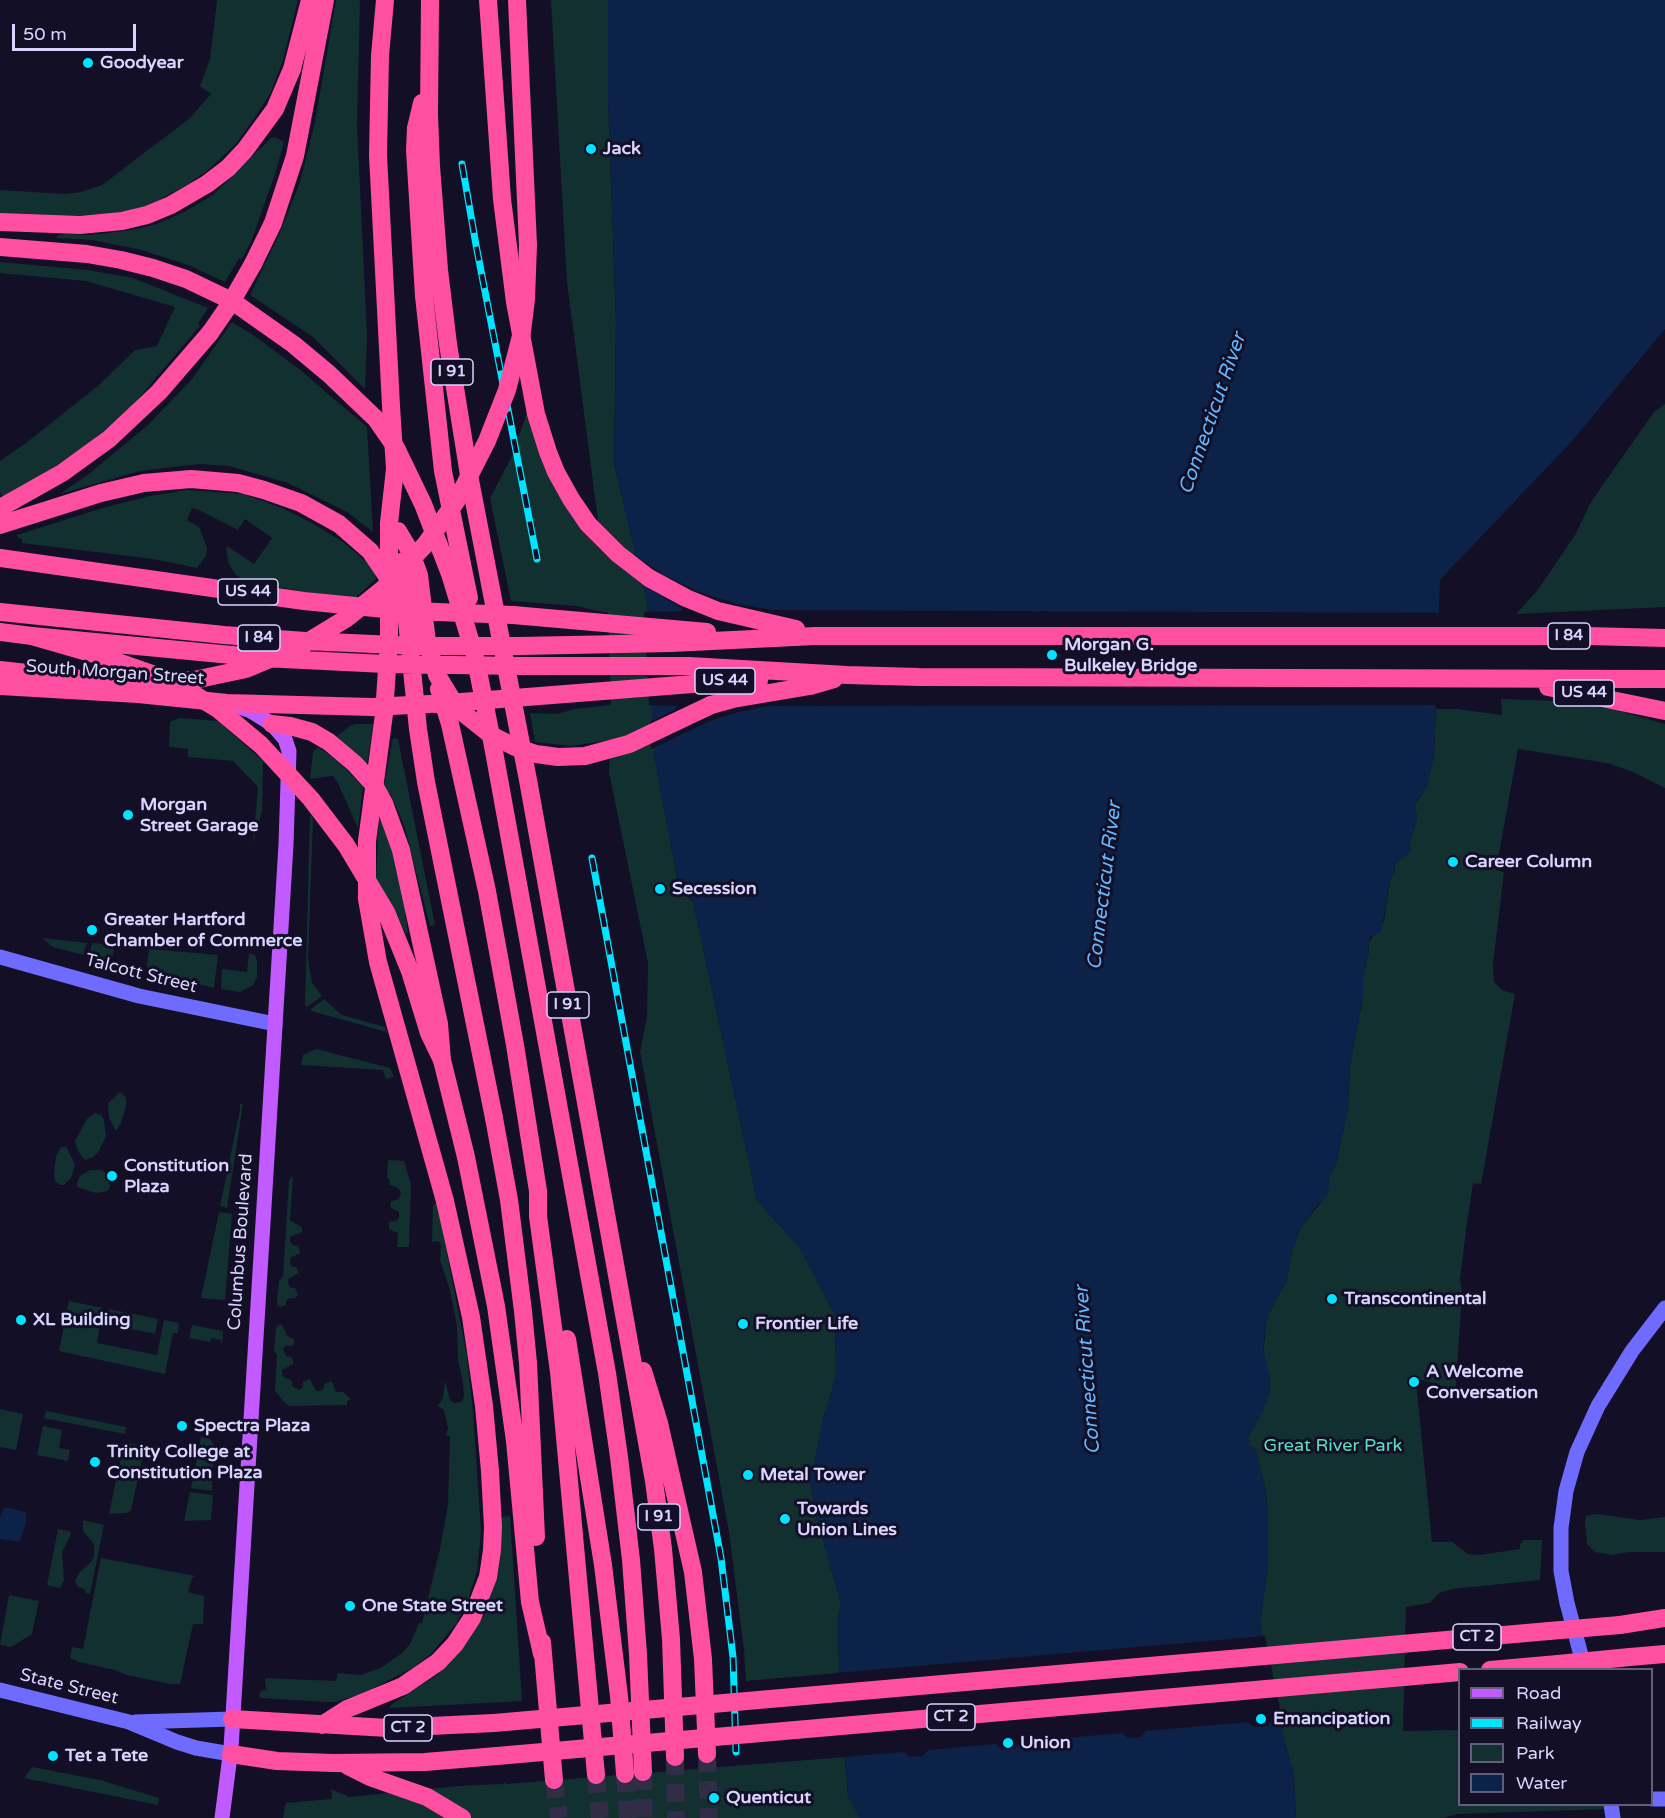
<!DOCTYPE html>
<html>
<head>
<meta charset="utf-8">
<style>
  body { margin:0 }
  #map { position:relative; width:1665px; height:1818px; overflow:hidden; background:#130f26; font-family:"Varela Round",sans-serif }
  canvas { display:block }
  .legend { position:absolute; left:1458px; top:1668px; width:195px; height:138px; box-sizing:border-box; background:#130f26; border:2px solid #625e7d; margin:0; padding:8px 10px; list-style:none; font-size:18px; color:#d9d4ff }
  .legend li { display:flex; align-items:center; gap:12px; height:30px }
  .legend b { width:30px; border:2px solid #625e7d }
  .scale { position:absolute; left:12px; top:24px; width:124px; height:27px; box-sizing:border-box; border:3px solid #d9d4ff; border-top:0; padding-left:8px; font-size:18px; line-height:21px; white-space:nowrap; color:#d9d4ff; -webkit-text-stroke:4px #130f26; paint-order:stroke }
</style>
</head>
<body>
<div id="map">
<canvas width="1665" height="1818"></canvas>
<ul class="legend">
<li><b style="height:8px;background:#c25bff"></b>Road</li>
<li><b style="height:8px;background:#00e5ff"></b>Railway</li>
<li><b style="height:16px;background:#12302f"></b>Park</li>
<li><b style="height:16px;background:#0c2248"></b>Water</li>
</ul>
<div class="scale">50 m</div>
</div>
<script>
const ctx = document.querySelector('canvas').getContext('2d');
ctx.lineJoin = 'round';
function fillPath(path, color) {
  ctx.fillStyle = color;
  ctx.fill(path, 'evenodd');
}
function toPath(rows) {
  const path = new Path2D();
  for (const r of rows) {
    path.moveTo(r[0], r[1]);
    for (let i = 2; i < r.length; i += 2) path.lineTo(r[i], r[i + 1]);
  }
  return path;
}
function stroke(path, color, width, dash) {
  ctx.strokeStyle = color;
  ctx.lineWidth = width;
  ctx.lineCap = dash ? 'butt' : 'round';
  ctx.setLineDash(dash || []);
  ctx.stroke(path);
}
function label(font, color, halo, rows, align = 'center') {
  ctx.font = font + ' "Varela Round",sans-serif';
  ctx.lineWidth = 6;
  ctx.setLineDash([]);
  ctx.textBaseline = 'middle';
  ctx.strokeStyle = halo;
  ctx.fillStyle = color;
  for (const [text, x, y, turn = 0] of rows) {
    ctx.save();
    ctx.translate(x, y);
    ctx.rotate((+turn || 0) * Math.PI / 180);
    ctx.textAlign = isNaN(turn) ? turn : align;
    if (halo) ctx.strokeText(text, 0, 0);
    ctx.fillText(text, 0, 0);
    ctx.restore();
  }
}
fillPath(toPath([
  [217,0,298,0,283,60,271,92,256,116,235,145,208,170,187,185,145,207,117,213,67,216,0,215,0,190,64,194,81,192,102,185,190,118,211,94,200,86,210,59],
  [336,0,360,0,357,125,367,335,365,389,313,337,250,295,279,235,300,182,315,122],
  [551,0,608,0,608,99,616,322,614,463,647,602,654,754,679,890,693,901,757,1200,800,1248,835,1315,836,1377,824,1416,810,1482,818,1522,841,1604,838,1616,839,1673,746,1681,744,1650,729,1532,640,1052,647,1017,648,963,609,772,611,740,571,746,535,742,530,713,557,714,575,709,611,705,608,613,576,606,511,601,490,498,512,456,529,407,581,529,602,551,567,282],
  [275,137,284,142,275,174,251,242,242,259,239,258,225,282,188,265,138,249,92,240,56,238,59,235,64,234,91,235,132,230,157,224,184,212,213,195,271,138],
  [0,262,88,270,133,278,208,308,198,324,200,326,132,406,91,442,42,475,3,498,0,492,0,461,26,443,99,385,135,350,157,346,175,307,86,281,0,273],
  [232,322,253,335,299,369,367,427,373,532,347,512,288,483,229,466,199,464,140,471,60,494,90,473,148,425,192,379],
  [1665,404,1665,607,1516,614,1537,591,1575,535,1590,504,1602,486,1654,412],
  [187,490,244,494,282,508,312,523,343,542,375,569,376,579,353,600,244,581,235,574,229,564,226,548,227,546,254,564,272,538,245,519,238,530,199,510,192,508,187,520,199,527,207,548,206,556,197,568,153,559,22,543,22,539,18,538,17,535,106,507,150,496],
  [1501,699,1558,701,1616,710,1665,724,1665,788,1633,772,1607,763,1518,749,1496,870,1504,872,1493,964,1494,982,1502,990,1515,994,1481,1184,1473,1183,1468,1216,1460,1279,1462,1293,1455,1398,1441,1386,1423,1380,1416,1381,1432,1542,1452,1542,1468,1554,1479,1555,1520,1549,1520,1544,1524,1540,1542,1540,1540,1580,1452,1589,1439,1593,1430,1603,1406,1607,1403,1731,1459,1730,1460,1804,1608,1804,1608,1809,1458,1814,1443,1818,1296,1818,1294,1776,1283,1735,1260,1624,1268,1565,1268,1513,1265,1486,1255,1448,1250,1445,1248,1437,1253,1429,1270,1376,1263,1355,1266,1324,1269,1313,1287,1280,1292,1250,1301,1227,1327,1195,1329,1178,1336,1164,1348,1108,1350,1065,1363,997,1363,978,1369,951,1368,943,1384,921,1390,880,1394,874,1395,864,1410,852,1410,842,1417,819,1415,804,1422,795,1434,757,1436,709,1457,709,1502,715],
  [179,718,218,721,263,761,262,811,253,843,258,787,233,761,188,757,188,749,169,747,170,722],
  [356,724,373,724,367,764,336,737,350,726],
  [393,738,398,739,435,925,430,926,404,825,391,795,383,791],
  [318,747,339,762,363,787,358,828,338,783,333,776,310,779,313,752],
  [310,814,313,819,308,960,312,983,322,996,307,1007,305,1005],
  [379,819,384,825,390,840,407,913,405,914,408,932,406,934,376,878],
  [42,938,87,943,83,955,53,947],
  [92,943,114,945,113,955,102,962,92,959,89,955],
  [149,949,218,955,214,988,149,972,147,967],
  [249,953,255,955,257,961,257,977,253,985,240,992,221,989,222,969,247,972],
  [324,999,342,1015,385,1027,387,1032,311,1011,311,1009],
  [316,1049,390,1068,394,1077,386,1079,383,1070,301,1065,303,1055],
  [119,1093,122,1093,126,1098,126,1106,121,1123,116,1131,109,1118,108,1103],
  [240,1104,243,1104,227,1208,220,1206,240,1110],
  [95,1113,101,1115,104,1120,106,1136,99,1151,93,1157,85,1160,78,1151,75,1141,87,1119],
  [61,1147,66,1147,68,1150,75,1165,71,1178,64,1185,60,1185,55,1181,54,1175,56,1156],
  [388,1160,404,1161,411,1184,409,1247,397,1247,398,1233,389,1229,389,1222,396,1221,399,1218,399,1212,391,1208,390,1202,399,1199,401,1192,398,1188,390,1185,390,1181,387,1177],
  [90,1170,101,1170,107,1174,110,1186,108,1191,96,1193,77,1187,77,1182,80,1176],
  [293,1176,290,1220,296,1224,299,1225,302,1228,302,1232,290,1237,290,1242,293,1245,298,1246,300,1253,290,1258,290,1263,292,1267,296,1267,299,1273,288,1279,288,1284,291,1288,295,1288,298,1295,295,1298,290,1298,286,1301,286,1305,280,1307,277,1304,279,1281,283,1277,289,1180],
  [437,1202,467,1356,473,1410,481,1532,477,1571,468,1600,456,1624,431,1654,414,1667,364,1693,336,1702,327,1702,261,1698,259,1696,261,1691,266,1690,265,1678,336,1681,338,1673,360,1675,381,1668,402,1653,410,1644,419,1623,422,1623,440,1549,448,1504,450,1436,446,1436,448,1428,444,1410,438,1406,443,1397,445,1381,450,1400,454,1403,462,1402,464,1396,463,1383,458,1360,457,1326,450,1290,440,1260,441,1245,438,1241,432,1242,433,1205],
  [219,1212,232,1214,225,1300,201,1298],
  [69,1301,103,1308,97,1343,157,1355,164,1320,179,1323,178,1333,173,1333,165,1374,59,1351],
  [109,1309,158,1319,155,1334,106,1324],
  [192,1325,223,1331,222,1343,221,1343,221,1340,211,1338,210,1342,189,1338],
  [278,1325,282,1325,287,1336,294,1339,294,1343,292,1346,287,1345,283,1349,286,1356,291,1357,293,1360,293,1364,282,1370,282,1375,285,1378,289,1379,292,1381,292,1386,299,1390,303,1387,303,1382,310,1379,316,1391,321,1391,324,1388,324,1384,332,1381,336,1392,343,1392,351,1399,347,1401,347,1405,290,1406,286,1404,275,1391,277,1355,274,1351,276,1328],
  [0,1409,23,1414,16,1450,0,1447],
  [46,1411,126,1427,125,1434,44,1418],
  [43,1426,62,1430,59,1448,70,1450,68,1461,37,1455],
  [201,1437,210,1439,214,1445,212,1491,191,1488],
  [124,1442,145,1446,131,1510,127,1513,109,1514],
  [190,1492,213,1495,211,1520,184,1521],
  [1597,1514,1640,1520,1665,1517,1665,1552,1629,1552,1612,1555,1595,1552,1587,1544,1585,1522,1586,1516],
  [510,1516,522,1701,390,1708,391,1705,437,1675,466,1644,486,1612,499,1568,500,1517],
  [83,1520,104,1525,90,1594,85,1593,85,1589,78,1587,75,1582,79,1573,91,1562,94,1556,94,1544,83,1531],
  [58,1529,69,1531,71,1534,62,1552,64,1581,60,1588,47,1585],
  [101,1558,196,1576,192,1578,188,1592,204,1596,203,1624,193,1624,180,1684,170,1684,127,1675,115,1670,79,1662,70,1658,72,1647,83,1649],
  [9,1595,39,1601,32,1634,11,1647,0,1645],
  [845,1757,848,1796,860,1818,283,1818,286,1803,332,1799,331,1789,349,1797,459,1786,503,1784,505,1782,507,1784],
  [32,1767,100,1780,159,1798,158,1805,24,1778]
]), '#12302f');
fillPath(toPath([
  [608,0,1665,0,1665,329,1572,441,1440,580,1434,757,1427,787,1415,804,1417,819,1410,842,1410,852,1395,864,1394,874,1390,880,1381,932,1370,937,1368,943,1369,951,1363,978,1363,997,1350,1065,1348,1108,1336,1164,1329,1178,1329,1188,1324,1200,1318,1204,1301,1227,1292,1250,1287,1280,1269,1313,1266,1324,1263,1348,1270,1376,1270,1393,1262,1414,1248,1437,1250,1445,1255,1448,1265,1486,1268,1513,1268,1565,1260,1624,1283,1735,1294,1776,1296,1818,860,1818,848,1796,845,1757,852,1756,839,1673,838,1616,841,1604,818,1522,810,1482,824,1416,836,1377,835,1315,800,1248,757,1200,693,901,679,890,654,754,647,602,614,463,616,322,608,99],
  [4,1507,26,1512,26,1522,20,1542,0,1539,0,1517]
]), '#0c2248');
fillPath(toPath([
  [633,554,664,575,699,592,737,604,773,610,1442,613,1439,705,768,706,738,712,710,721,651,749,650,722,674,710,677,706,649,705,644,612,681,611,683,609,639,582],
  [1265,1636,1282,1719,1272,1719,1268,1726,1254,1727,1248,1722,1146,1731,1141,1737,1128,1738,1122,1733,1020,1742,1015,1748,1001,1749,996,1744,928,1750,923,1756,910,1757,904,1752,842,1757,843,1754,849,1753,836,1673]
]), '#130f26');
stroke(toPath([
  [707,1754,709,1818],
  [675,1757,676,1818],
  [643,1772,644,1818],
  [625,1774,628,1818],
  [596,1775,600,1818],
  [554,1780,559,1818]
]), '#312d47', 18, [18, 9]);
stroke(toPath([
  [0,957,139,996,275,1024],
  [1585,1670,1567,1603,1561,1571,1561,1528,1566,1491,1577,1452,1598,1406,1632,1351,1665,1308],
  [0,1690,129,1722,177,1742,196,1748,231,1754],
  [135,1722,232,1719],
  [1652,1799,1665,1799],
  [1611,1804,1613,1818]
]), '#6f6bff', 15);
stroke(toPath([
  [222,1818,231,1748,286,845,289,751,285,739,272,724,251,711,236,706]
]), '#c25bff', 15);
stroke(toPath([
  [385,0,380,56,378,155,391,406],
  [430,0,429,115,431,166,439,270,448,344,469,475,528,780,654,1481,663,1549,671,1639,675,1757],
  [488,0,502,199,515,302,536,414,548,452,556,472,571,499,588,524,618,554,649,578,686,598,718,611,796,629],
  [422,103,416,128,415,150,424,296,443,471,469,598],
  [0,222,80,225,122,221,147,215,171,205,207,184,228,168,245,150,275,109,292,69,310,0],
  [0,247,87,254,121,260,153,268,186,279,232,301,293,344,329,374,376,419,396,448,423,504,450,574,475,656,493,746,607,1373,619,1457,631,1560,638,1654,643,1772],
  [253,264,273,223,295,156,325,0],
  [0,508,62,473,109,439,159,392,210,333],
  [0,525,101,493,144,483,191,479,238,483,264,490,301,503,339,524,370,551,393,585],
  [0,558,304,601,395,610],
  [513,615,707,632],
  [0,632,32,636,98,655],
  [519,646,671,643,815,636,1587,636,1665,638],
  [522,666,689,666,847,675,919,677,1665,679],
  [0,686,138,694,227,703,372,707,430,704],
  [1548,687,1665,711],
  [439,689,450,724,487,891,515,1045,538,1191,538,1216,559,1372,596,1775],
  [527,697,718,682,759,681],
  [711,705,733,699,810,686,834,679],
  [272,724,290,726,312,732,329,742,355,764,374,785,384,803,401,850,439,1024,442,1060,466,1157,496,1306,515,1441,530,1602,542,1654],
  [494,1118,509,1200,523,1311,528,1363,536,1537],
  [567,1339,603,1565,619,1696,625,1774],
  [643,1371,659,1423,693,1572,703,1659,707,1754],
  [1620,1625,1665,1618],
  [542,1642,554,1780],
  [1299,1653,1549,1631],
  [1630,1657,1665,1654],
  [1490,1670,1558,1664],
  [1404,1677,1460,1672],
  [232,1719,388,1728,494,1723],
  [322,1725,347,1709,403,1686,438,1662,455,1644,472,1618,488,1577,492,1550,493,1527,490,1471,484,1406,471,1317,445,1201],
  [231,1754,277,1761,333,1763,425,1762,497,1756],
  [348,1766,370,1777,427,1797,462,1818]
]), '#ff4fa3', 18);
const rail = toPath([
  [462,164,476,245,537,559],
  [592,858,721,1558,733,1657,736,1752]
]);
stroke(rail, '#00e5ff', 7);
stroke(rail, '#130f26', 4.5, [14]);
stroke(toPath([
  [210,333,230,304,253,264],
  [391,406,395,469,389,523,389,639,384,714,367,841,367,899,378,962,445,1201],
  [398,531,411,553,419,575,427,642,437,675,457,708,491,735,515,747,536,754,558,757,585,756,629,744,711,705],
  [401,562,418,729,426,782,494,1118],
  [413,611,513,615],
  [0,612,224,635,305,641,418,646,519,646],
  [32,636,263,658,385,664,522,666],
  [98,655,172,681,218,709,261,745,311,799,346,845,386,912,410,971,429,1033,442,1060],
  [0,670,108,682,155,683,194,680,246,669,301,646,347,618,383,589,425,545,457,500,487,441,507,390,522,332,526,299,528,245,517,0],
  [435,704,527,697],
  [1549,1631,1620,1625],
  [1558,1664,1630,1657],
  [494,1723,1299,1653],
  [497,1756,1404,1677]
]), '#ff4fa3', 18);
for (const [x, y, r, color] of [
  [88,63,6,"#00e5ff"],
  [591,149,6,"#00e5ff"],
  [1052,655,6,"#00e5ff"],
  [128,815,6,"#00e5ff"],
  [1453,862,6,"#00e5ff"],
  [660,889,6,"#00e5ff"],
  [92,930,6,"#00e5ff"],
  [112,1176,6,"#00e5ff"],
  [1332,1299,6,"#00e5ff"],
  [21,1320,6,"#00e5ff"],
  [743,1324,6,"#00e5ff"],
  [1414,1382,6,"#00e5ff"],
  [182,1426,6,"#00e5ff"],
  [95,1462,6,"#00e5ff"],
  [748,1475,6,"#00e5ff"],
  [785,1519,6,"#00e5ff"],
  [350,1606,6,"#00e5ff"],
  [1261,1719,6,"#00e5ff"],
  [1008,1743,6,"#00e5ff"],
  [53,1756,6,"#00e5ff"],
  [714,1798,6,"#00e5ff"]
]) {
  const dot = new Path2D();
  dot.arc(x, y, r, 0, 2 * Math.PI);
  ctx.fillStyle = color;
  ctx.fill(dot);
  stroke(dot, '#130f26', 2);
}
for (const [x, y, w] of [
  [452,372,42],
  [248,592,60],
  [1569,636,42],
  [259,638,42],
  [725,681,60],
  [1584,693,60],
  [568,1005,42],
  [659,1517,42],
  [1477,1637,48],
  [951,1717,48],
  [408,1728,48]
]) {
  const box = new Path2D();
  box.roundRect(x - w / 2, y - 13, w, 26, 4.5);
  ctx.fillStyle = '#130f26';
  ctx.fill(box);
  stroke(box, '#d9d4ff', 1.5);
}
label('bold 16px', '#d9d4ff', null, [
  ["I 91",452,372],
  ["US 44",248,592],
  ["I 84",1569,636],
  ["I 84",259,638],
  ["US 44",725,681],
  ["US 44",1584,693],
  ["I 91",568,1005],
  ["I 91",659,1517],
  ["CT 2",1477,1637],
  ["CT 2",951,1717],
  ["CT 2",408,1728]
]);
label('bold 18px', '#d9d4ff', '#130f26', [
  ["Goodyear",100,63],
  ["Jack",603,149],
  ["Morgan G.",1064,645],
  ["Bulkeley Bridge",1064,666],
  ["Morgan",140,805],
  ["Street Garage",140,826],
  ["Career Column",1465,862],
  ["Secession",672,889],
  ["Greater Hartford",104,920],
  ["Chamber of Commerce",104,941],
  ["Constitution",124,1166],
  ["Plaza",124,1187],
  ["Transcontinental",1344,1299],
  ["XL Building",33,1320],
  ["Frontier Life",755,1324],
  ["A Welcome",1426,1372],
  ["Conversation",1426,1393],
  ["Spectra Plaza",194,1426],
  ["Trinity College at",107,1452],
  ["Constitution Plaza",107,1473],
  ["Metal Tower",760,1475],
  ["Towards",797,1509],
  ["Union Lines",797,1530],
  ["One State Street",362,1606],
  ["Emancipation",1273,1719],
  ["Union",1020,1743],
  ["Tet a Tete",65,1756],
  ["Quenticut",726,1798]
], 'left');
label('18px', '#d9d4ff', '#130f26', [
  ["South Morgan Street",115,673,4],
  ["Talcott Street",141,974,14],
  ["Columbus Boulevard",241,1242,-86],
  ["State Street",69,1687,14]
]);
label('18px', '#5fe0c0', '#130f26', [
  ["Great River Park",1333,1446]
]);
label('italic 20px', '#62b6ff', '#130f26', [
  ["Connecticut River",1213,414,-71],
  ["Connecticut River",1105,886,-83],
  ["Connecticut River",1088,1370,-94]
]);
</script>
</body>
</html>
